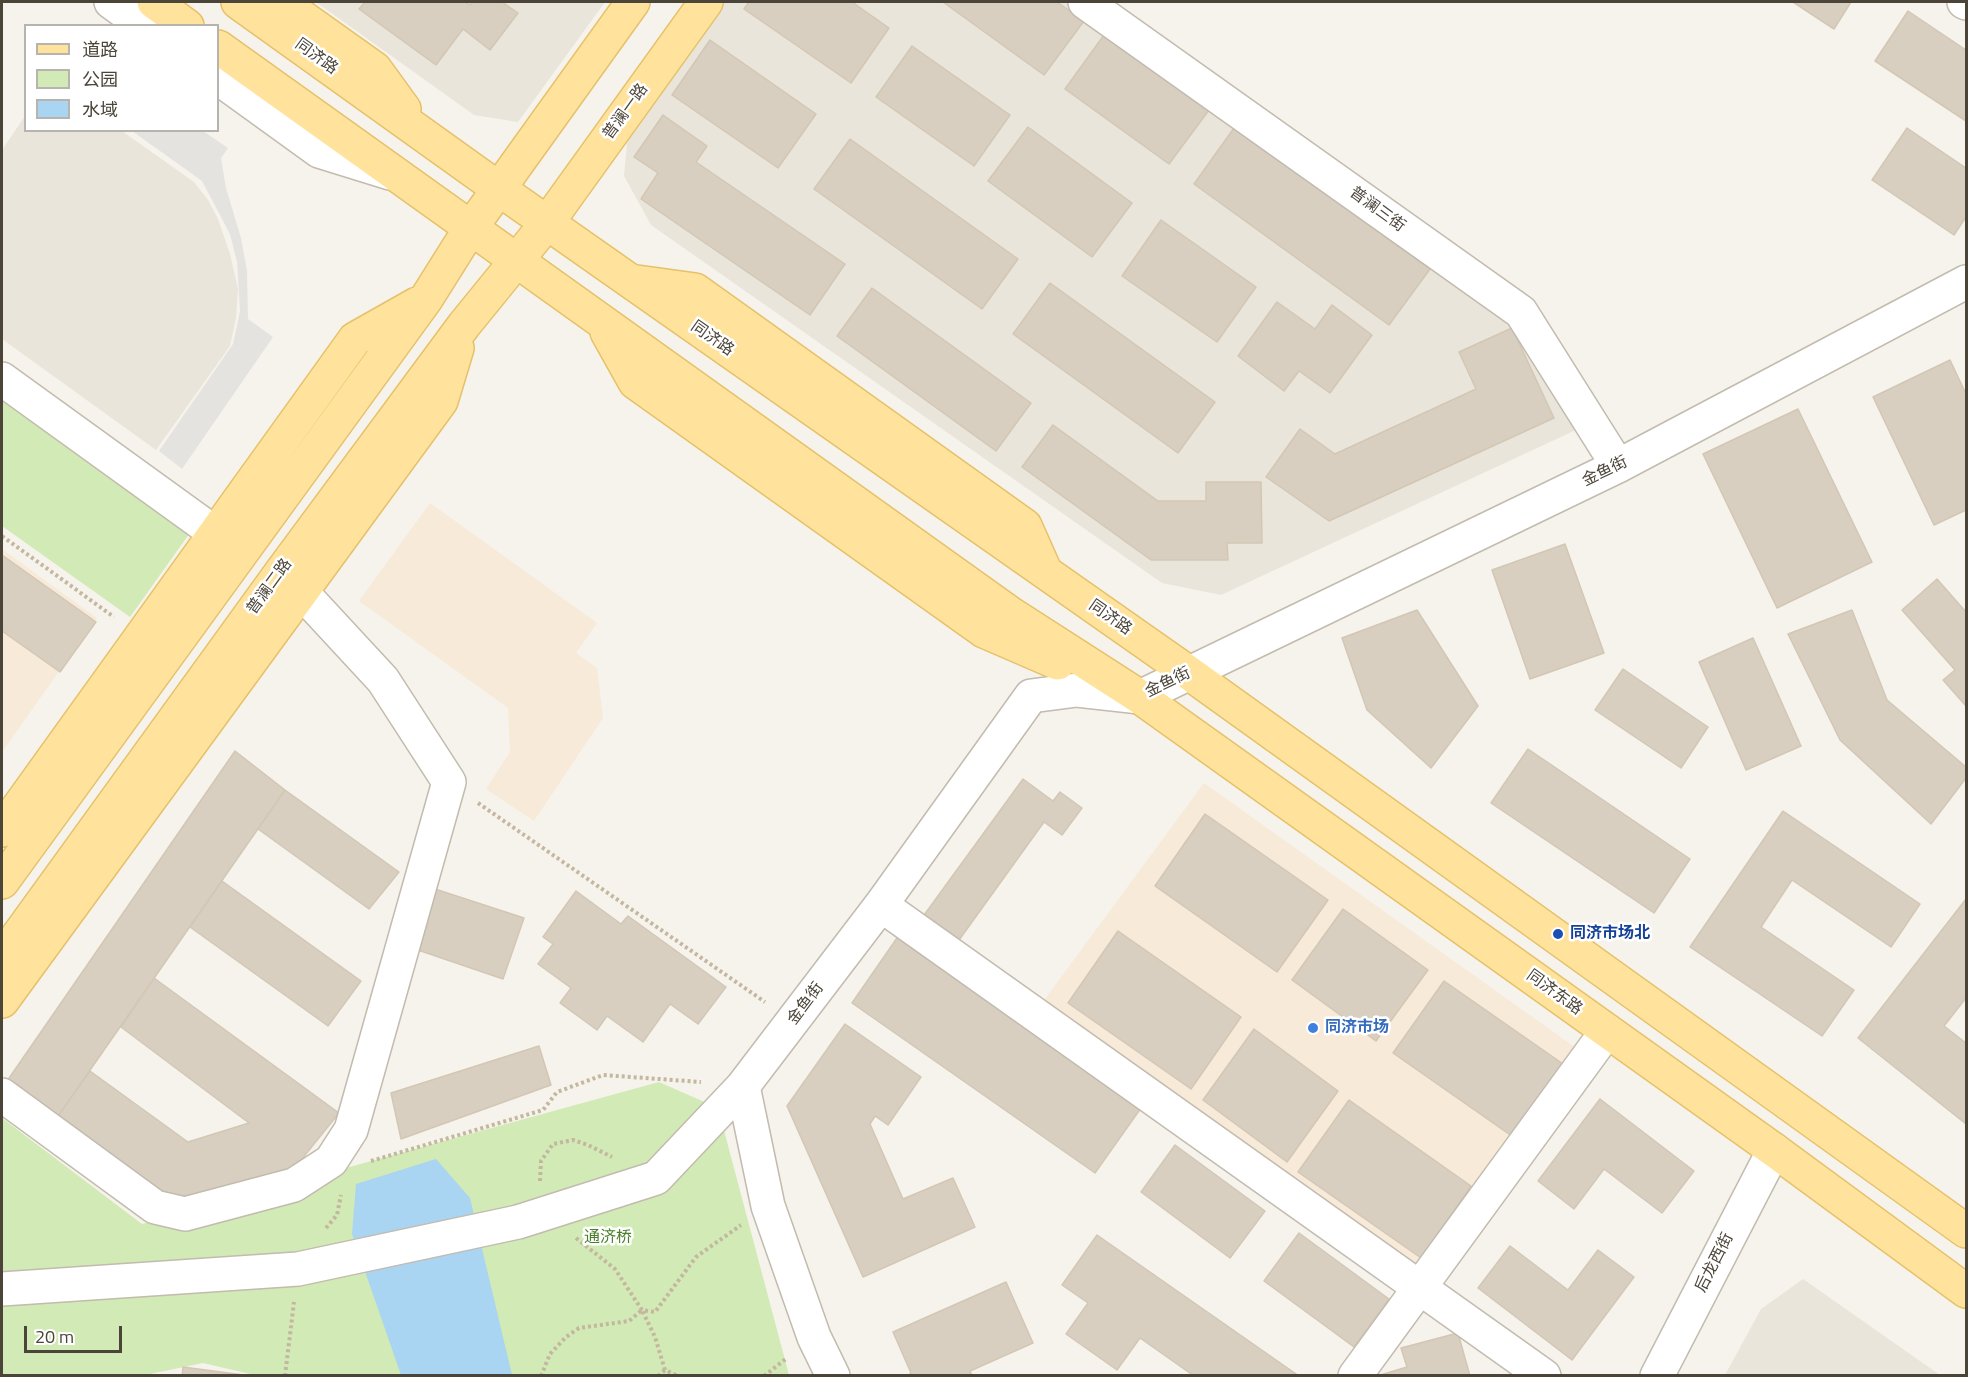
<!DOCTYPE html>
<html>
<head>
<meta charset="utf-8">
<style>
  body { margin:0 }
  #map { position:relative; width:1968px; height:1377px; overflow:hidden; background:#f6f3ec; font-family:"Titillium Web","Noto Sans SC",sans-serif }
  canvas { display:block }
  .frame { position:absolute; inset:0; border:3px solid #4b4439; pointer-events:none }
  .legend { position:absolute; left:24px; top:24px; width:195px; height:108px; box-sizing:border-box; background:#fff; border:2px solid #b7b4b0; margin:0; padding:8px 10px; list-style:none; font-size:18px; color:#4b4439 }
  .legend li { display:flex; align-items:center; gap:12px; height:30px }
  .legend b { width:30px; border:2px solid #b7b4b0 }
  .scale { position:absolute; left:24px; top:1326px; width:98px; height:27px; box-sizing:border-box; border:3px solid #4b4439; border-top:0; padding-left:8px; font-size:18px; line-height:21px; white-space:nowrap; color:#4b4439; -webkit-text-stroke:4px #fff; paint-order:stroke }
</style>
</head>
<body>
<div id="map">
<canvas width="1968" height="1377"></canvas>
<div class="frame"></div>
<ul class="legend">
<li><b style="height:8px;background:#ffe39c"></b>道路</li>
<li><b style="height:16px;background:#d2eab5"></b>公园</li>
<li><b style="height:16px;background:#a9d4f2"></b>水域</li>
</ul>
<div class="scale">20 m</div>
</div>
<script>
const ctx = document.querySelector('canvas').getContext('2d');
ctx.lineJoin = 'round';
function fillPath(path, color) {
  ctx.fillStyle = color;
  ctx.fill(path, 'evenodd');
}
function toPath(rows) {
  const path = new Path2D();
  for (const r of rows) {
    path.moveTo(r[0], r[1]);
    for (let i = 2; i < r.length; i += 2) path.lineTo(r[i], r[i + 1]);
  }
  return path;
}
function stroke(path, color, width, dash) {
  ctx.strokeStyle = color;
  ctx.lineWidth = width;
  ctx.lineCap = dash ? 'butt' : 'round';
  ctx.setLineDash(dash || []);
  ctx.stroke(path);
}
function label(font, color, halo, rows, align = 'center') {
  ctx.font = font + ' "Titillium Web","Noto Sans SC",sans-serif';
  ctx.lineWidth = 5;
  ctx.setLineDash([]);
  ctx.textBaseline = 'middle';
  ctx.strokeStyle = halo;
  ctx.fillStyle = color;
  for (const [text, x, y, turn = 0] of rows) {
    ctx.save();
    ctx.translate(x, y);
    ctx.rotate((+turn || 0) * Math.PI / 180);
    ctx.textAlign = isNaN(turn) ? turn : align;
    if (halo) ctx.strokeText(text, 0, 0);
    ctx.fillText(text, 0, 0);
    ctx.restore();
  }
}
fillPath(toPath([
  [316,2,605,2,518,122,474,115],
  [720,2,1065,2,1458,285,1512,321,1578,429,1221,595,1162,583,651,225,624,176,628,133],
  [25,116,26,130,122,131,194,182,208,200,218,219,230,254,238,289,236,318,230,346,156,450,2,339,2,150],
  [1803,1279,1940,1375,1725,1375,1761,1309]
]), '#eae5da');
fillPath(toPath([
  [430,503,597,623,576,653,597,668,603,718,534,821,486,789,510,752,508,708,359,601],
  [2,549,97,618,2,752],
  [1204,783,1583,1053,1421,1273,1042,1003]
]), '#f7ead8');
fillPath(toPath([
  [2,393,192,530,130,617,2,526],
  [659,1082,718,1108,789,1375,259,1376,203,1363,145,1375,2,1375,2,1118,142,1224]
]), '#d2eab5');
fillPath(toPath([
  [132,131,203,131,228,148,221,158,226,188,241,238,247,271,248,319,273,337,182,469,159,451,233,344,240,311,237,262,230,234,202,181]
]), '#e5e3e0');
fillPath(toPath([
  [436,1159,470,1198,512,1375,401,1375,352,1234,356,1184]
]), '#a9d4f2');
const building = toPath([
  [365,2,465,2,470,5,473,2,502,2,518,13,490,50,463,29,436,65,359,9,365,2],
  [749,2,852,2,889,28,851,83,744,9,749,2],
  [943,2,1057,2,1084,21,1044,75,943,2],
  [1793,2,1851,2,1834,29,1793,2],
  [1908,11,1966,50,1966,121,1875,61,1908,11],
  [1104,35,1209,110,1169,164,1065,89,1104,35],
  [710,40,816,114,778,168,672,95,710,40],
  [912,46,1010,115,974,166,876,97,912,46],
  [663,115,707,146,696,162,845,264,810,315,641,199,658,173,634,157,663,115],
  [1028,127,1132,203,1092,257,988,181,1028,127],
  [1234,128,1430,269,1389,325,1194,184,1234,128],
  [1907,128,1966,168,1966,217,1954,235,1872,180,1907,128],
  [850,139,1018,259,982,309,814,189,850,139],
  [1161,220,1256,287,1217,342,1122,276,1161,220],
  [1050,283,1215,402,1178,453,1013,334,1050,283],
  [872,288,1031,403,996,451,837,336,872,288],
  [1277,302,1315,329,1332,305,1372,335,1330,393,1299,371,1284,391,1238,356,1277,302],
  [1512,328,1554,418,1329,521,1266,477,1300,429,1335,454,1476,389,1459,352,1512,328],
  [1950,360,1966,394,1966,510,1934,525,1873,397,1950,360],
  [1798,409,1872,562,1777,608,1703,454,1798,409],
  [1053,425,1158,501,1206,501,1206,482,1261,482,1262,543,1227,543,1228,560,1151,560,1022,467,1053,425],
  [1565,544,1604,653,1530,679,1492,570,1565,544],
  [2,555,96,622,60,672,2,631,2,555],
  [1937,579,1966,612,1966,706,1943,680,1955,670,1902,610,1937,579],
  [1417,610,1478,706,1431,768,1367,710,1342,638,1417,610],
  [1852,610,1887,700,1966,767,1966,778,1931,824,1840,740,1788,634,1852,610],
  [1753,638,1801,746,1746,770,1699,662,1753,638],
  [1623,669,1708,727,1681,768,1595,710,1623,669],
  [1528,749,1690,859,1654,913,1491,803,1528,749],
  [235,751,285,790,56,1119,5,1084,235,751],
  [1023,779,1053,801,1060,792,1082,808,1062,835,1044,822,954,947,919,922,1023,779],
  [285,790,399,872,369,909,258,829,285,790],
  [1783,811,1920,904,1891,947,1792,880,1761,927,1854,990,1822,1036,1690,947,1783,811],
  [1205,814,1328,900,1277,972,1155,886,1205,814],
  [222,881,361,981,328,1026,190,927,222,881],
  [435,889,524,918,503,979,415,949,435,889],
  [576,891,621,924,628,916,726,987,698,1024,670,1004,643,1042,607,1016,597,1030,560,1003,571,988,538,964,553,944,543,937,576,891],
  [1966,899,1966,998,1944,1026,1966,1043,1966,1124,1858,1038,1966,899],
  [1343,909,1428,970,1376,1041,1292,980,1343,909],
  [1118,931,1241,1017,1191,1089,1068,1003,1118,931],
  [897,938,1141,1108,1095,1173,852,1003,897,938],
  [154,978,339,1113,293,1170,178,1204,56,1119,90,1071,188,1142,249,1123,121,1027,154,978],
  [1444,981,1566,1066,1516,1139,1393,1053,1444,981],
  [845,1024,921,1077,888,1125,875,1116,870,1124,903,1199,953,1178,975,1227,863,1277,787,1106,845,1024],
  [1254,1029,1338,1091,1287,1162,1203,1100,1254,1029],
  [539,1046,551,1085,401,1139,391,1093,539,1046],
  [1600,1099,1694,1171,1662,1213,1604,1169,1574,1209,1538,1181,1600,1099],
  [1349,1100,1471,1186,1421,1258,1298,1172,1349,1100],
  [1175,1145,1265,1211,1230,1258,1141,1192,1175,1145],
  [1299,1233,1389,1299,1354,1347,1264,1281,1299,1233],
  [1097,1235,1299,1376,1194,1376,1140,1338,1117,1370,1066,1334,1088,1303,1062,1285,1097,1235],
  [1510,1246,1568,1290,1598,1250,1634,1277,1572,1360,1478,1288,1510,1246],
  [1006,1282,1033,1343,970,1371,972,1376,907,1376,911,1373,893,1332,1006,1282],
  [1458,1333,1470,1376,1377,1376,1407,1367,1401,1348,1458,1333],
  [183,1367,251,1376,182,1376,183,1367]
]);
fillPath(building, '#d8cfc1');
stroke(building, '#d3c7b4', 1.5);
const minor = toPath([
  [111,2,144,26],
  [1085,2,1521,312,1618,466],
  [1964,2,1966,3],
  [218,78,319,151,390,173],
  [2,379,215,533],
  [881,905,1544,1376],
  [2,1095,155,1207,185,1214,294,1185,331,1161,351,1130,449,782,383,680,283,572],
  [2,1289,298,1269,518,1222,656,1178,743,1086],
  [833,1376,814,1337,768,1206,743,1086,881,905,1031,696,1077,690,1140,697,1618,466,1966,282],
  [1355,1376,1607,1031],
  [1657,1376,1774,1150]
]);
const major = toPath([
  [154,2,187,26],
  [238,2,499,189,1189,673,1966,1231],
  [281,2,375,69,404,109],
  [218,47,1011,614,1140,697,1774,1150,1966,1291],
  [637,282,695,290,1025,526,1045,571],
  [607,332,635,382,984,631,1058,663],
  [2,830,355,339,417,304],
  [2,882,426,299,470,229,633,2],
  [2,958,282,571,464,325,547,223,706,2],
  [2,1001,441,401,457,348]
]);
stroke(minor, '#c2bbae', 36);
stroke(major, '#e6c16a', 36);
stroke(toPath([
  [2,536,114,617],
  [478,803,765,1002],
  [371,1161,543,1110,557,1092,603,1075,701,1082],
  [540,1181,541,1161,553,1144,573,1140,588,1145,612,1157],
  [326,1228,337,1215,341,1195],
  [576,1238,615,1269,642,1310,655,1312,696,1257,741,1225],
  [285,1376,294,1302],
  [541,1376,550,1354,566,1337,579,1328,629,1321,642,1310,655,1337,665,1370,678,1376],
  [658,1376,665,1370],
  [764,1376,787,1358]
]), '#c4b79f', 4, [3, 3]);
stroke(minor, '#fff', 33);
stroke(major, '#ffe39c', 33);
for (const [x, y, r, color] of [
  [1558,934,6,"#1a4fb4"],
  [1313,1028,6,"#3f7fe0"]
]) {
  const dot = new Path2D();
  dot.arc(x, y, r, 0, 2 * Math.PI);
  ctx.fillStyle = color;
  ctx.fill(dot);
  stroke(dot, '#fff', 2);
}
label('16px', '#4b4439', '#fff', [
  ["同济路",316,57,36],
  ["普澜一路",626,112,-54],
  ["普澜三街",1377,210,36],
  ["同济路",712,339,35],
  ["金鱼街",1605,472,-26],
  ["普澜二路",270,587,-54],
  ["同济路",1110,618,35],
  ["金鱼街",1168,683,-26],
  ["同济东路",1554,993,36],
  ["金鱼街",806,1004,-53],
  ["后龙西街",1715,1263,-63]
]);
label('bold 16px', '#164399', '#fff', [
  ["同济市场北",1570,934]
], 'left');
label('bold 16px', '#366cbe', '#fff', [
  ["同济市场",1325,1028]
], 'left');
label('16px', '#4a7f2a', '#fff', [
  ["通济桥",608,1238]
]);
</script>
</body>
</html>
